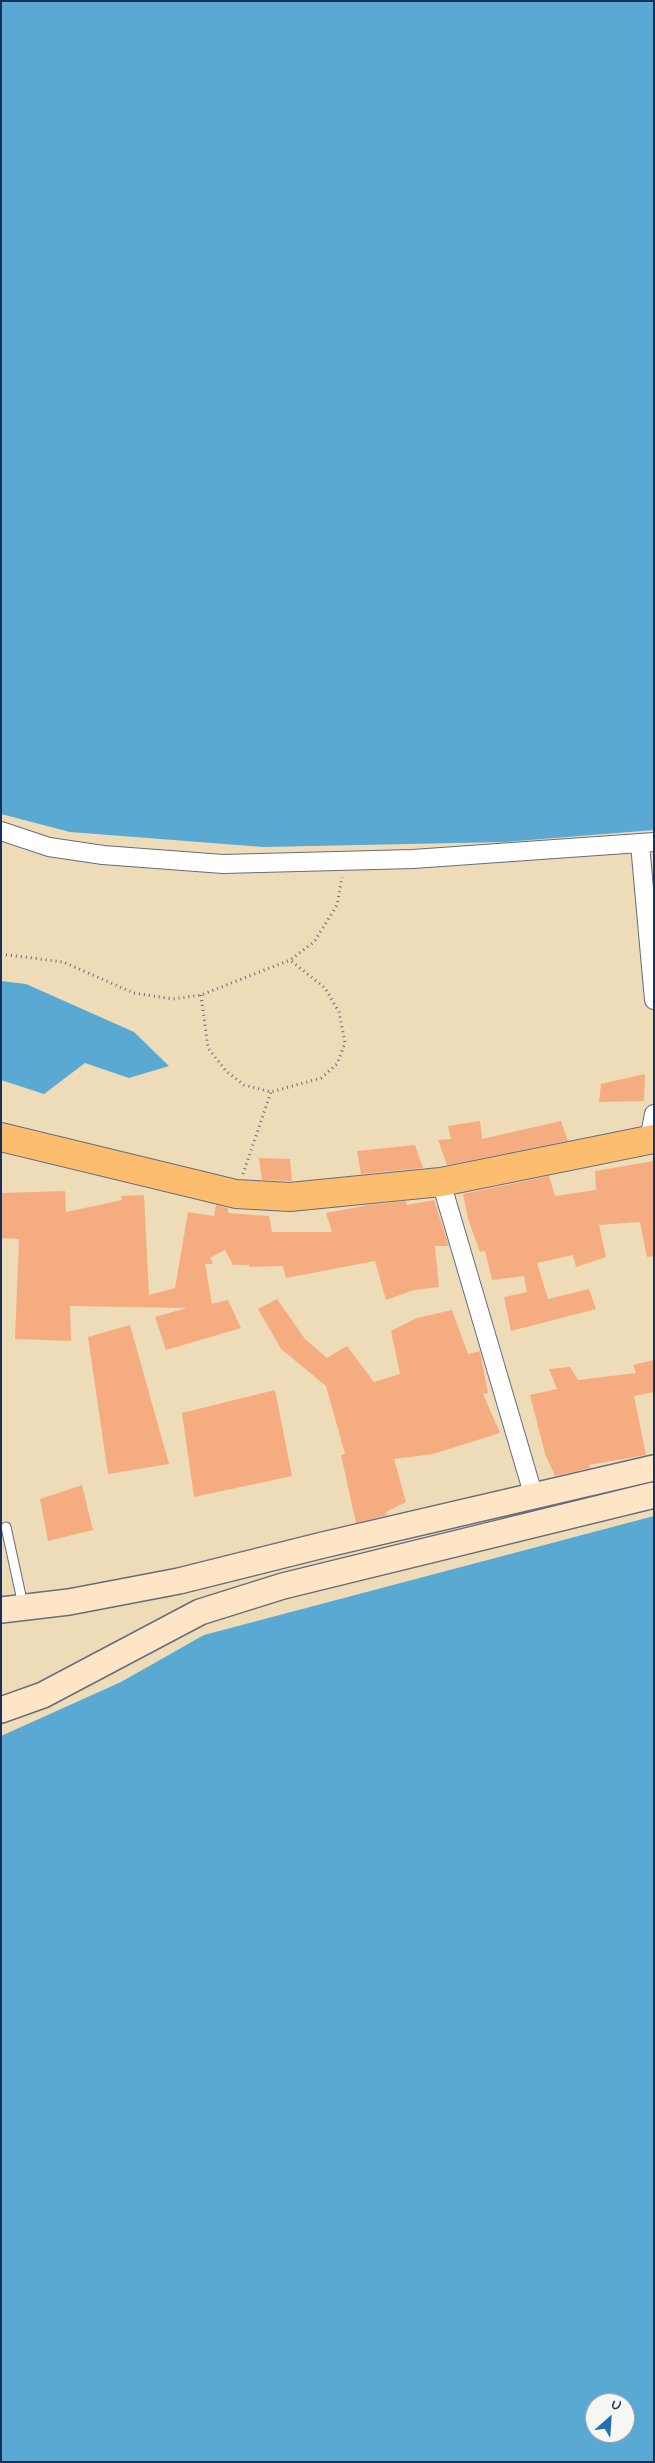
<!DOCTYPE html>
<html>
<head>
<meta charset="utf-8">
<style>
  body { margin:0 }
  #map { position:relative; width:655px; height:2463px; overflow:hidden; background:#eedcb9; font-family:Mynerve,sans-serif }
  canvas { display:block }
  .frame { position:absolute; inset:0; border:2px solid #1b2f5e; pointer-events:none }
  .north { position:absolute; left:585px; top:2393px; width:50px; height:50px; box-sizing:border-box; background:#f6f6f2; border:1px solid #9ea6b7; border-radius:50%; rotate:26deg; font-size:14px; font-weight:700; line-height:20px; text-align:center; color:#1b2f5e }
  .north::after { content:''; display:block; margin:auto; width:18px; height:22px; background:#1f6fb2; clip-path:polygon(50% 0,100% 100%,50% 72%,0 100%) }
</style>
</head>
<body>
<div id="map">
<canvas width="655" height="2463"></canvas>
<div class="frame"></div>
<div class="north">U</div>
</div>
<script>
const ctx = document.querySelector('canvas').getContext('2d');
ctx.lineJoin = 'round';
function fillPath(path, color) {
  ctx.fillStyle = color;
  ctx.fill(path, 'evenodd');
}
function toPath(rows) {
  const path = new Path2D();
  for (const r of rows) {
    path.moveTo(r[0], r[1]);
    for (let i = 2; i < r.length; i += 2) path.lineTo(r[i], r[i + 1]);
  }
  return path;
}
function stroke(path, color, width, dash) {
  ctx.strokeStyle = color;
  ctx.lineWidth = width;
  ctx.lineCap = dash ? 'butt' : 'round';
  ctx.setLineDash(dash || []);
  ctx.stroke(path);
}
fillPath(toPath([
  [1,1,654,1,654,830,505,842,263,847,70,832,1,814],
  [1,981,26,984,134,1032,169,1066,129,1078,85,1063,44,1094,1,1080],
  [654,1516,654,2462,1,2462,1,1736,121,1682,204,1635],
  [595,2403,625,2403,625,2433,595,2433]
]), '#59a9d3');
fillPath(toPath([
  [645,1074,644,1101,599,1102,601,1084],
  [480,1121,482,1139,561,1121,568,1141,447,1165,438,1140,451,1139,448,1126],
  [415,1145,423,1168,361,1174,357,1151],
  [259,1158,290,1159,292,1181,262,1180],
  [654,1161,654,1256,647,1257,640,1222,599,1225,606,1257,576,1267,573,1255,537,1263,548,1299,589,1289,596,1309,511,1331,504,1297,527,1292,524,1276,492,1280,485,1251,480,1252,468,1219,463,1194,549,1176,555,1196,596,1190,595,1171],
  [65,1191,66,1212,122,1200,121,1196,144,1195,149,1295,175,1288,188,1212,214,1216,216,1205,228,1208,228,1213,269,1216,272,1232,332,1232,326,1213,369,1205,406,1201,407,1205,434,1200,449,1246,435,1246,439,1287,414,1290,386,1300,375,1261,286,1278,283,1266,249,1267,249,1265,233,1265,225,1250,210,1258,213,1264,205,1264,212,1304,228,1300,241,1328,166,1350,155,1317,187,1308,70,1306,71,1341,15,1339,19,1239,1,1238,1,1193],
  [277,1299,305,1339,327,1358,347,1346,374,1382,400,1374,391,1331,417,1318,452,1310,468,1354,480,1351,488,1393,483,1394,500,1433,433,1454,394,1459,406,1502,386,1512,387,1515,356,1523,341,1455,345,1454,326,1386,281,1349,258,1309],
  [130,1325,169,1464,108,1474,88,1337],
  [654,1360,654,1392,634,1396,646,1455,589,1465,590,1468,555,1476,545,1454,530,1395,557,1389,549,1369,570,1367,578,1380,636,1373,633,1365],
  [275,1390,292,1476,194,1497,182,1413],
  [82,1485,93,1530,48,1541,40,1499]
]), '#f6ac81');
const lane = toPath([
  [6,1527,23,1605]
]);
const street = toPath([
  [1,831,49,847,103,855,223,864,413,859,654,842],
  [640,844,654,1000],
  [649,1140,654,1114],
  [441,1182,534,1497]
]);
const secondary = toPath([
  [1,1610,69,1602,179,1581,323,1545,654,1468],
  [1,1710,43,1695,200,1612,283,1586,654,1495]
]);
const highway = toPath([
  [1,1137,236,1194,290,1197,441,1182,654,1139]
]);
stroke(lane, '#656c7e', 11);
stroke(street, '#656c7e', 20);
stroke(secondary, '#656c7e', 28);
stroke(highway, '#656c7e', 30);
stroke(toPath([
  [1,954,63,962,134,993,173,999,201,995,290,960,314,942,337,905,342,877],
  [201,995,208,1048,226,1071,244,1085,271,1092,321,1078,337,1064,345,1043,339,1012,325,988,290,960],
  [243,1174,271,1092]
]), '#656c7e', 3, [1, 4]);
stroke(lane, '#fff', 9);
stroke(street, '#fff', 18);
stroke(secondary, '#fee5c5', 25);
stroke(highway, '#fcbd6f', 28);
</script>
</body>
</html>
